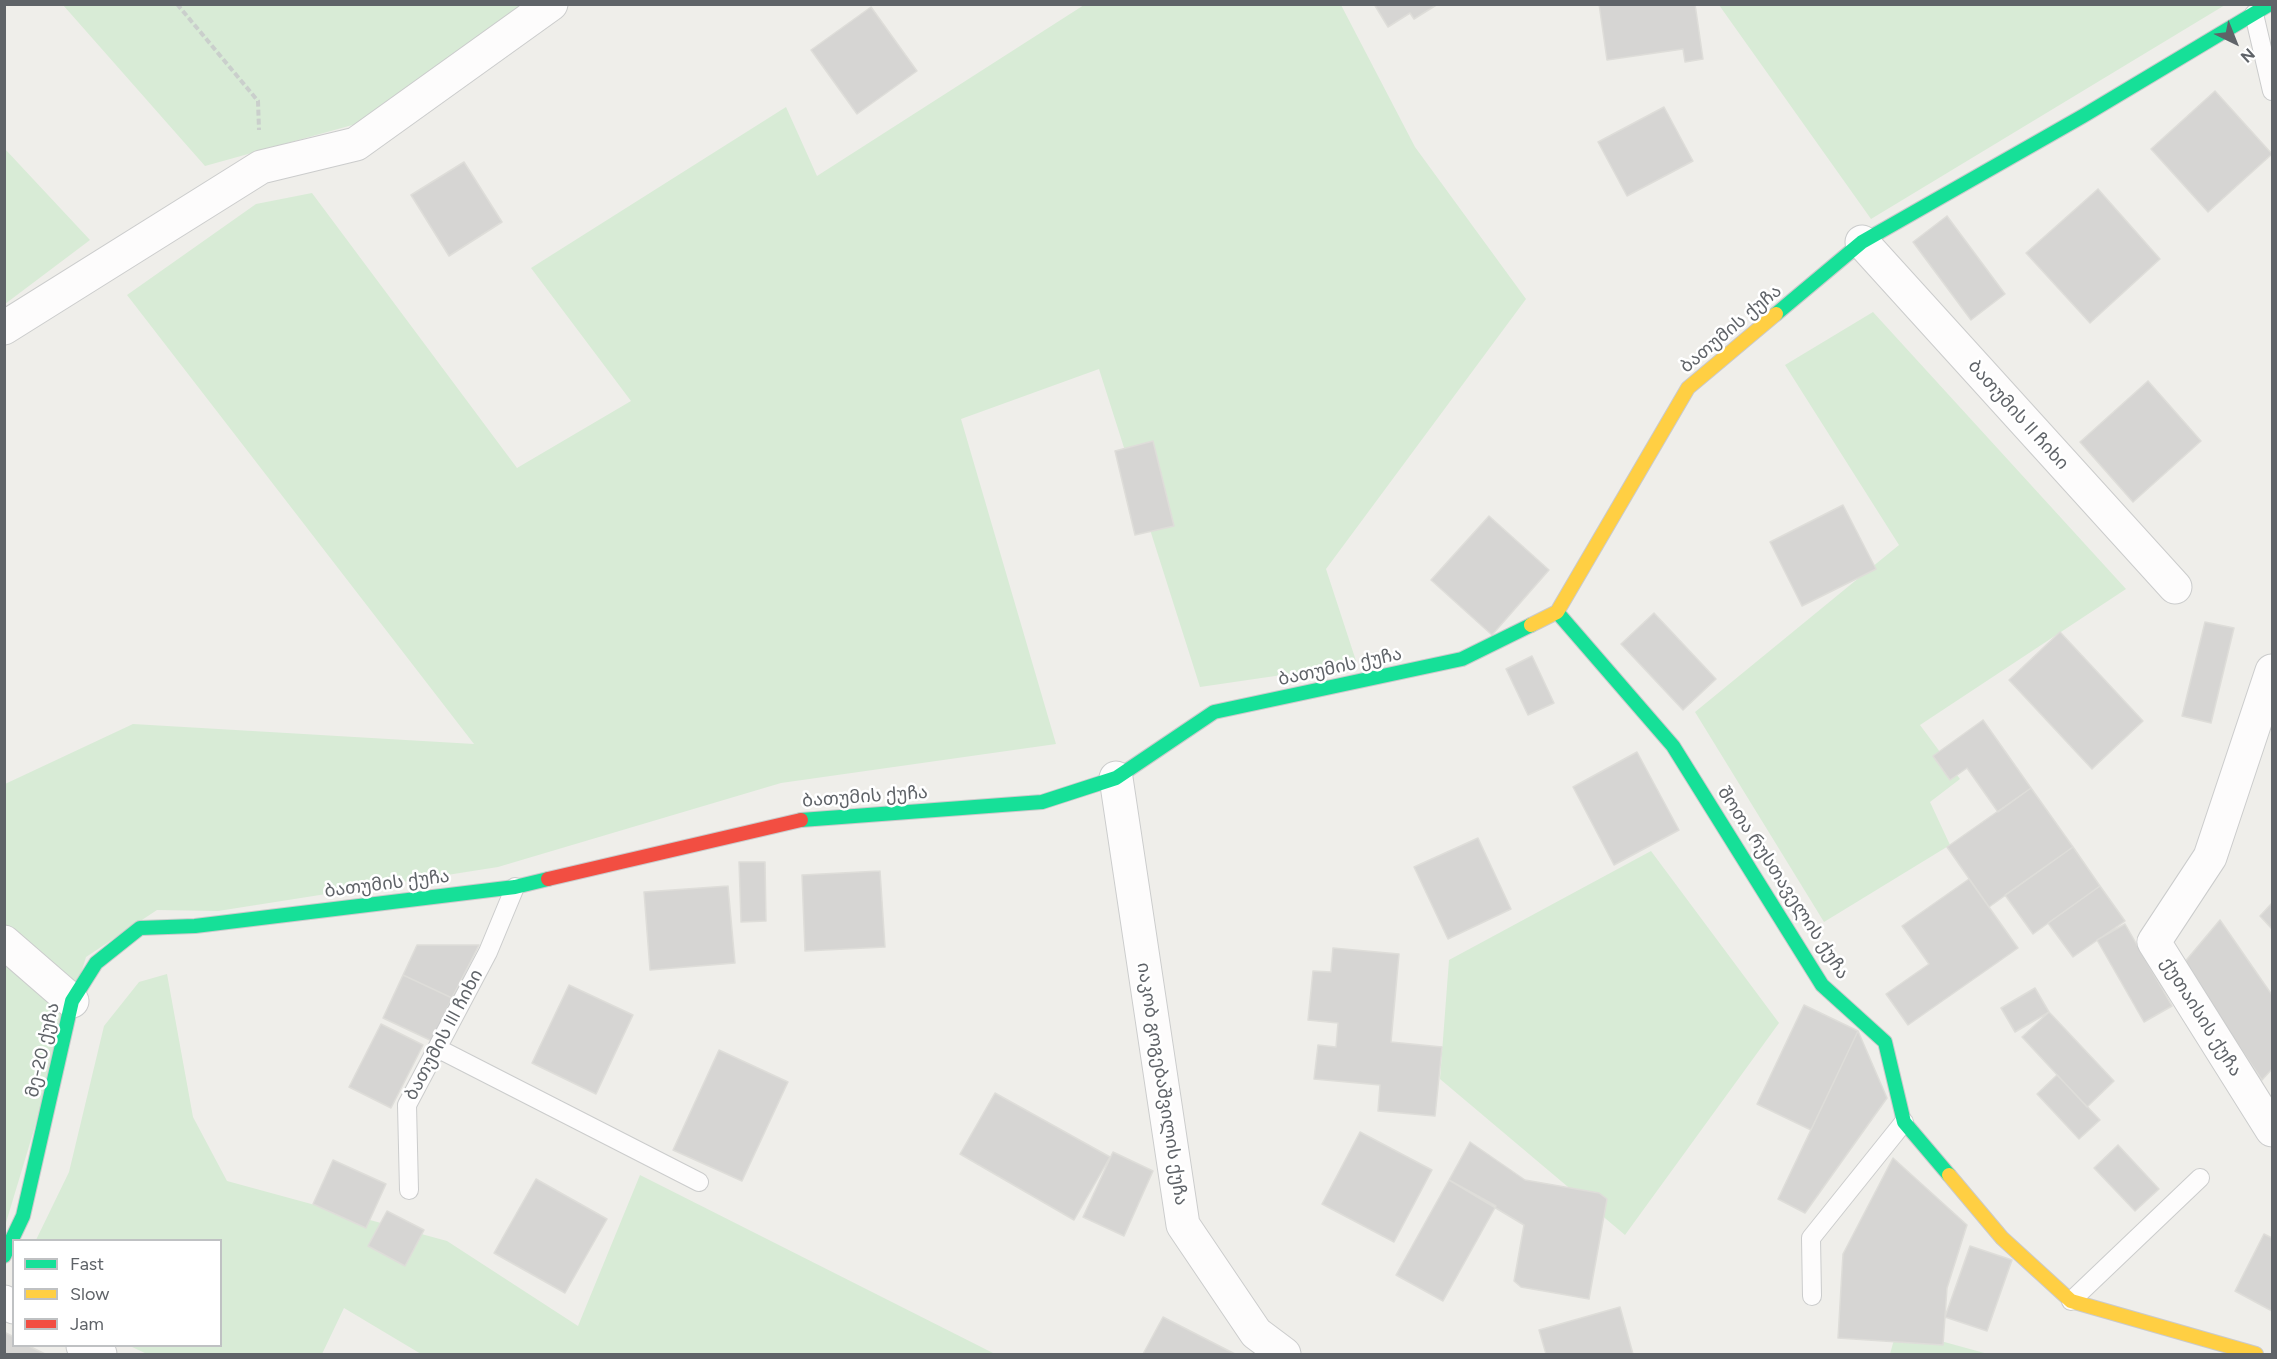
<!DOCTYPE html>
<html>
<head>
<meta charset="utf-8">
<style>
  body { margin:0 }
  #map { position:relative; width:2277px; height:1359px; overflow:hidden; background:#efeeea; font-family:Figtree,sans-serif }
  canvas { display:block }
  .frame { position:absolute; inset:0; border:6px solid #5f6368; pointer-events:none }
  .legend { position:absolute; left:12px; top:1239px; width:210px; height:108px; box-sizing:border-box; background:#fff; border:2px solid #bfc1c3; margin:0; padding:8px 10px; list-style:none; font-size:18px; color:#5f6368 }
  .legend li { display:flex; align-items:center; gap:12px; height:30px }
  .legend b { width:30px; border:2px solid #bfc1c3 }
  .north { position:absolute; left:2205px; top:12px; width:60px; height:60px; -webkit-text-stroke:4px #fff; paint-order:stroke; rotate:137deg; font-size:16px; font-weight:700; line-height:24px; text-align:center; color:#5f6368 }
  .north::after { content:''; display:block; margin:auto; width:21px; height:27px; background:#5f6368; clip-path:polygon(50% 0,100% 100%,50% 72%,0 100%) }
</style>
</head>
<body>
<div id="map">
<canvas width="2277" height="1359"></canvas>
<div class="frame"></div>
<ul class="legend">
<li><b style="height:8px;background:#16e098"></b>Fast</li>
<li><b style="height:8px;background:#ffcf43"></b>Slow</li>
<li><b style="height:8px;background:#f24e42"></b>Jam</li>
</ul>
<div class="north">N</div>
</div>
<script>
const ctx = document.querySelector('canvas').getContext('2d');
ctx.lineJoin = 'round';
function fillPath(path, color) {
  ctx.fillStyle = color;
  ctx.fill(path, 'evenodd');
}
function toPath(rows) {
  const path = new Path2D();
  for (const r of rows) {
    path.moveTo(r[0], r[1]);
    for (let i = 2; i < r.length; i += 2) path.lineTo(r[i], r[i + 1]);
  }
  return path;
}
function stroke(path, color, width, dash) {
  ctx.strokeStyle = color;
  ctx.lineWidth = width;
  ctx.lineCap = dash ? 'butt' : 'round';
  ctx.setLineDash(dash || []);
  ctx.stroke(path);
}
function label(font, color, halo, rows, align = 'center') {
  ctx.font = font + ' Figtree,"Noto Sans Georgian",sans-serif';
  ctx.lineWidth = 5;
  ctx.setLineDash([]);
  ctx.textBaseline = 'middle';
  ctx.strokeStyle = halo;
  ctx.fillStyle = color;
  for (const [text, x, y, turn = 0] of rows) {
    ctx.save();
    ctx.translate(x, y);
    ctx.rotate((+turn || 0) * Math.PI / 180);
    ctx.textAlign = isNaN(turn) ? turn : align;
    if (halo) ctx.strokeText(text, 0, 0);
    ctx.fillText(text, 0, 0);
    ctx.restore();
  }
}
fillPath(toPath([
  [63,5,527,5,356,124,205,166],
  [1084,5,1341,5,1415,147,1526,299,1326,569,1357,664,1200,687,1099,369,961,419,1056,744,781,783,498,867,218,911,157,910,86,957,5,1226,5,784,133,724,474,744,127,295,256,204,312,193,517,468,631,401,531,268,786,107,817,176],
  [1719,5,2225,5,1871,219],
  [5,149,90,240,5,304],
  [1873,312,2126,589,1920,725,1960,779,1930,802,1950,845,1824,922,1695,712,1899,545,1785,365],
  [1651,851,1779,1023,1625,1235,1440,1079,1449,960],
  [167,974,193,1117,227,1181,447,1241,578,1326,640,1175,995,1354,421,1354,344,1308,322,1354,147,1354,130,1346,220,1346,220,1240,36,1240,69,1172,104,1026,139,982],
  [1897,1329,1988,1354,1890,1354]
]), '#d8ebd6');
const building = toPath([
  [1374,4,1438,4,1414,19,1410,13,1388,27,1374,4],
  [1599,4,1695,4,1703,59,1685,62,1683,49,1607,60,1599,4],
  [871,7,917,71,857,114,811,50,871,7],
  [2215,91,2272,154,2208,212,2151,149,2215,91],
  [1664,107,1693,161,1627,196,1598,142,1664,107],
  [464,162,502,222,449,256,411,195,464,162],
  [2098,189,2160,259,2090,323,2026,253,2098,189],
  [1947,216,2005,294,1971,320,1913,242,1947,216],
  [2148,381,2201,441,2133,502,2080,442,2148,381],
  [1153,441,1174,526,1135,535,1115,451,1153,441],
  [1843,505,1876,569,1802,606,1770,542,1843,505],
  [1489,516,1549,570,1492,635,1431,580,1489,516],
  [1654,613,1716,679,1683,710,1621,644,1654,613],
  [2205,622,2234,628,2211,723,2182,716,2205,622],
  [2060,632,2143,721,2092,769,2009,680,2060,632],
  [1532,656,1554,703,1528,715,1506,669,1532,656],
  [1983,720,2031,788,1998,812,1967,768,1950,780,1933,756,1983,720],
  [1637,752,1679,830,1614,865,1573,787,1637,752],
  [2031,788,2073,847,1989,907,1947,847,2031,788],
  [1478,838,1511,909,1448,939,1414,867,1478,838],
  [2073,847,2100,886,2033,934,2005,895,2073,847],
  [739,862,765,862,766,921,741,922,739,862],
  [880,871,885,947,805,951,802,875,880,871],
  [1969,879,2018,948,1908,1025,1886,994,1929,964,1902,926,1969,879],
  [728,886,735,963,650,970,644,892,728,886],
  [2100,886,2125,921,2073,957,2048,923,2100,886],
  [2272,903,2272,929,2260,916,2272,903],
  [2220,920,2272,995,2272,1069,2262,1080,2183,964,2220,920],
  [2125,924,2172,1006,2144,1022,2097,940,2125,924],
  [417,945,479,945,452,998,403,975,417,945],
  [1333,948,1399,954,1391,1042,1442,1047,1435,1116,1378,1111,1380,1085,1314,1079,1318,1045,1336,1047,1338,1023,1308,1020,1313,971,1331,972,1333,948],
  [403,975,452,998,432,1041,383,1018,403,975],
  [569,985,633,1015,596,1094,532,1063,569,985],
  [2035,988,2049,1012,2015,1032,2001,1008,2035,988],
  [1804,1005,1858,1031,1811,1130,1757,1104,1804,1005],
  [2049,1012,2114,1081,2087,1107,2022,1037,2049,1012],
  [381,1024,423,1045,391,1108,349,1087,381,1024],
  [1858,1031,1887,1098,1805,1213,1778,1199,1858,1031],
  [719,1050,788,1082,742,1181,673,1150,719,1050],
  [2057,1075,2100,1120,2079,1139,2037,1094,2057,1075],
  [995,1093,1110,1157,1074,1220,960,1154,995,1093],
  [1360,1132,1432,1170,1394,1242,1322,1204,1360,1132],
  [1470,1142,1525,1180,1599,1193,1607,1199,1589,1299,1521,1287,1514,1281,1524,1225,1449,1180,1470,1142],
  [2118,1145,2159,1189,2135,1211,2094,1168,2118,1145],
  [1113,1152,1153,1171,1124,1236,1083,1217,1113,1152],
  [1893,1158,1967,1225,1947,1288,1943,1345,1838,1338,1843,1254,1893,1158],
  [333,1160,386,1184,366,1228,313,1204,333,1160],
  [536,1179,607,1219,565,1293,494,1253,536,1179],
  [1449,1180,1496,1206,1443,1301,1396,1275,1449,1180],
  [387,1211,424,1230,405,1266,368,1246,387,1211],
  [2264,1234,2272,1238,2272,1311,2235,1291,2264,1234],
  [1970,1246,2012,1260,1987,1331,1945,1317,1970,1246],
  [1620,1307,1633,1354,1546,1354,1539,1330,1620,1307],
  [1163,1317,1235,1354,1143,1354,1163,1317],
  [4,1332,14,1337,14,1346,29,1346,45,1354,4,1354,4,1332]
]);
fillPath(building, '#d6d5d3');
stroke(building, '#deddd9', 1.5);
const lane = toPath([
  [2254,14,2272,91],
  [437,1048,699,1182],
  [409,1190,407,1105,488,952,515,887],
  [1812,1296,1811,1238,1904,1122],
  [2071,1301,2200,1178]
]);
const street = toPath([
  [1862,242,2175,587],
  [4,328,261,167,356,144,551,4],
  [2272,671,2210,857,2154,942,2272,1130],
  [1116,778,1183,1225,1256,1333,1284,1354],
  [4,942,72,1001],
  [4,1302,14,1307],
  [83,1346,100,1354]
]);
const fast = toPath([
  [1776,314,1862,242,2083,116,2270,4],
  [1557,612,1673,746,1822,985,1885,1042,1904,1122,1949,1175],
  [801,820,1042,802,1116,778,1214,712,1462,659,1531,625],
  [4,1256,23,1216,72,1001,96,963,140,928,195,926,515,887,548,879]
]);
const slow = toPath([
  [1531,625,1557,612,1688,388,1776,314],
  [1949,1175,2002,1238,2071,1301,2256,1354]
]);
const jam = toPath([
  [548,879,801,820]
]);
stroke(lane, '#cbcccc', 20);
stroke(street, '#cbcccc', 35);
stroke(fast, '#cacacb', 16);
stroke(slow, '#cacacb', 16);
stroke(jam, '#cacacb', 16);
stroke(toPath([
  [177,4,258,101,259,130]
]), '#cacfcc', 4, [6, 3]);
stroke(lane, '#fdfcfc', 18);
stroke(street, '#fdfcfc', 33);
stroke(fast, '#16e098', 14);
stroke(slow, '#ffcf43', 14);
stroke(jam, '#f24e42', 14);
label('18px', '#5f6368', '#fff', [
  ["ბათუმის ქუჩა",1731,329,-40],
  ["ბათუმის II ჩიხი",2018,415,48],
  ["ბათუმის ქუჩა",1340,667,-12],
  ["ბათუმის ქუჩა",865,797,-4],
  ["შოთა რუსთაველის ქუჩა",1783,883,57],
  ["ბათუმის ქუჩა",387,884,-7],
  ["ქუთაისის ქუჩა",2201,1017,58],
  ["ბათუმის III ჩიხი",444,1035,-62],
  ["მე-20 ქუჩა",43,1050,-77],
  ["იაკობ გოგებაშვილის ქუჩა",1162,1084,81]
]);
</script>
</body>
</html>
